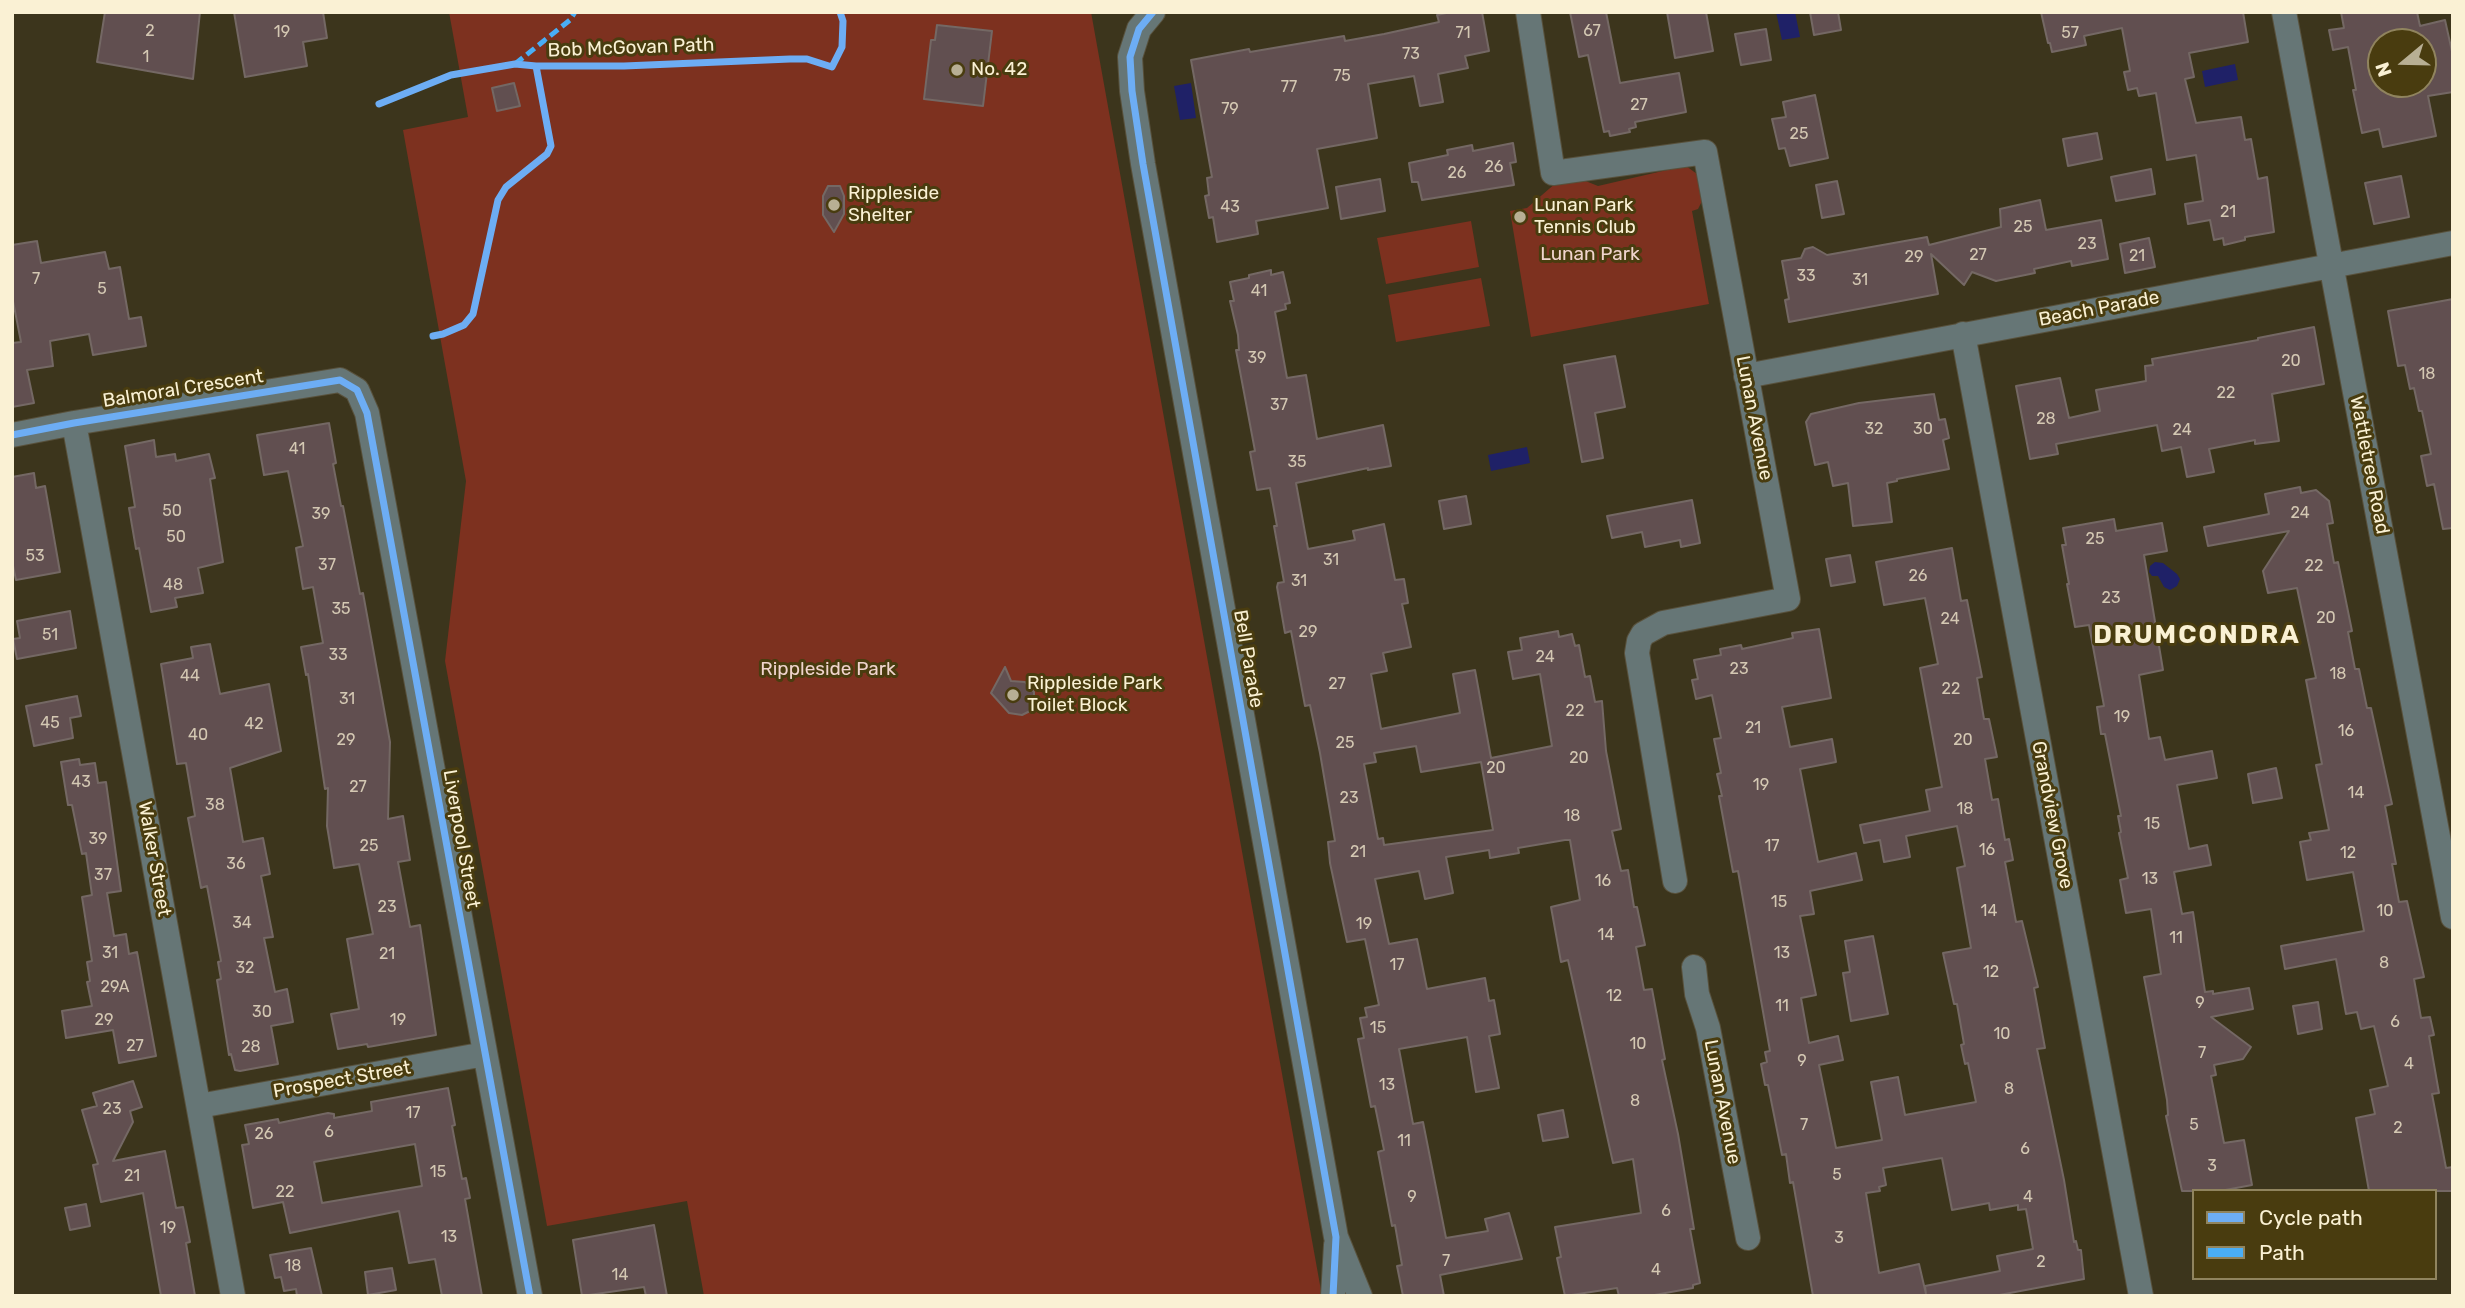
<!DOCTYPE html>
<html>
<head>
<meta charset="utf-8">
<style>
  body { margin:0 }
  #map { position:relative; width:2465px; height:1308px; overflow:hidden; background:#3c351c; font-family:Rubik,sans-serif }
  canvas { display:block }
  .frame { position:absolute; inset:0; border:14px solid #faf1d4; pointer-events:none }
  .legend { position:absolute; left:2192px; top:1189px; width:245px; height:91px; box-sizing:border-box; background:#493c0f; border:2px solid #90845e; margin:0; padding:9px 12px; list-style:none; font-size:21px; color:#faf1d4 }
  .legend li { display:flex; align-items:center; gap:14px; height:35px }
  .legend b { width:35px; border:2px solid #90845e }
  .north { position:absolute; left:2367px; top:28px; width:70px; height:70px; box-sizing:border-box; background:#493c0f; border:2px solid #90845e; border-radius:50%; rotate:251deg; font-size:19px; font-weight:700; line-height:28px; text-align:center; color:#faf1d4 }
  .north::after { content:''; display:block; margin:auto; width:24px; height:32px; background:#b8af94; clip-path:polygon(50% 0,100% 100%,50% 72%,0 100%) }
</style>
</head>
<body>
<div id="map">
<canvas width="2465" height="1308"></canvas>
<div class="frame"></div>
<ul class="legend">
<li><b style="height:9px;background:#6dadf4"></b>Cycle path</li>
<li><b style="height:9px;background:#49aef6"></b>Path</li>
</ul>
<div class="north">N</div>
</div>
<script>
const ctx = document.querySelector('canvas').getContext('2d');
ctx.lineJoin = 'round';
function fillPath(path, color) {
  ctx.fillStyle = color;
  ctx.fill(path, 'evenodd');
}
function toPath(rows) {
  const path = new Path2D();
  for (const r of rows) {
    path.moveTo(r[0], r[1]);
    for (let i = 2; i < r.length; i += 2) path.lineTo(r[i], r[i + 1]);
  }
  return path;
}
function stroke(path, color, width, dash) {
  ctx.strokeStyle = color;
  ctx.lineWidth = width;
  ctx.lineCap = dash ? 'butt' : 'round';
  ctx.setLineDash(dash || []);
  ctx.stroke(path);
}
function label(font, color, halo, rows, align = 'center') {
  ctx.font = font + ' Rubik,sans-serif';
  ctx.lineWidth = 6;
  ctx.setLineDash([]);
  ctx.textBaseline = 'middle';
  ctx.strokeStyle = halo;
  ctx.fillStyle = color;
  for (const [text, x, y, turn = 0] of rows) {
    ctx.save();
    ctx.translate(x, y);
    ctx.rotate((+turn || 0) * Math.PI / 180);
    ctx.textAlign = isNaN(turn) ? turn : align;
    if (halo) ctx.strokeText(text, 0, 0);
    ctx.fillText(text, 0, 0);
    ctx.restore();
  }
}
fillPath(toPath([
  [449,12,1091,12,1322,1296,704,1296,687,1201,547,1226,445,661,466,481,403,130,468,117],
  [1669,163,1682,163,1697,174,1702,201,1698,209,1692,211,1709,304,1531,337,1510,211,1527,208,1557,182,1578,178,1598,186,1667,170],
  [1471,221,1479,267,1386,284,1377,238],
  [1481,278,1490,326,1396,342,1388,295]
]), '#7d311f');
fillPath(toPath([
  [1776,12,1795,12,1800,37,1782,40],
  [2235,64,2238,80,2205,87,2202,71],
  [1191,83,1196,118,1180,120,1174,86],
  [1527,447,1530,463,1491,471,1488,455],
  [2155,562,2163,563,2177,574,2180,579,2177,586,2170,590,2164,587,2158,576,2152,576,2149,572,2150,566]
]), '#1f2167');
const building = toPath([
  [105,12,200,12,193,79,97,62,105,12],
  [234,12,323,12,327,38,303,42,307,66,245,77,234,12],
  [1451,12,1482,12,1489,51,1465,56,1468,68,1438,74,1443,102,1420,106,1414,76,1368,84,1377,138,1317,149,1328,208,1256,221,1258,234,1217,242,1213,217,1209,218,1205,196,1209,195,1207,178,1212,177,1191,60,1249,49,1250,52,1344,36,1345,41,1384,34,1439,22,1437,15,1451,12],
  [1570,12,1606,12,1620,83,1679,73,1686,112,1635,122,1636,127,1629,129,1630,132,1610,136,1609,131,1604,132,1588,55,1579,57,1570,12],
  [1667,12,1706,12,1713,51,1675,58,1667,12],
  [1810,12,1838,12,1841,30,1814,35,1810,12],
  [2041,12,2243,12,2248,42,2189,53,2194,77,2185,79,2196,123,2241,117,2245,140,2251,139,2258,179,2267,177,2274,232,2245,237,2245,240,2224,245,2223,238,2214,240,2210,220,2188,224,2185,204,2203,201,2196,155,2167,160,2156,93,2139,96,2137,88,2128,90,2124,72,2130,71,2122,28,2084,36,2086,45,2052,52,2050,43,2048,43,2041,12],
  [2341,12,2417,12,2420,26,2445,20,2453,56,2453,92,2428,96,2436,136,2383,147,2379,129,2362,133,2353,90,2356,90,2348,47,2333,50,2329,30,2344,28,2341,12],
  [2381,42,2423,42,2423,84,2387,90,2386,84,2381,84,2381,42],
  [937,25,992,31,983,106,924,99,931,40,935,40,937,25],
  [1766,29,1771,60,1741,65,1735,34,1766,29],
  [514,83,520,106,497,111,492,88,514,83],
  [1815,95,1828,158,1790,166,1785,148,1779,149,1772,119,1786,117,1783,102,1815,95],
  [2097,133,2102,159,2068,166,2063,139,2097,133],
  [1513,143,1516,162,1510,163,1514,185,1422,200,1418,182,1412,182,1409,163,1448,155,1447,150,1472,145,1473,151,1513,143],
  [2151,169,2155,194,2116,201,2111,177,2151,169],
  [2401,176,2409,217,2374,224,2365,183,2401,176],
  [1380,179,1385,211,1341,219,1336,187,1380,179],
  [1837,181,1844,214,1822,218,1816,185,1837,181],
  [828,186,840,186,844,196,844,214,834,232,823,215,823,196,828,186],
  [2040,200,2046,230,2101,220,2108,259,2072,266,2071,261,2034,269,2035,273,1996,281,1972,272,1964,285,1931,254,1938,294,1789,322,1785,300,1789,299,1782,261,1801,258,1805,249,1813,247,1827,255,1927,237,1929,245,2001,227,2000,209,2040,200],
  [2149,238,2155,267,2125,273,2120,244,2149,238],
  [37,241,41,263,105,252,109,269,120,267,129,319,141,317,146,346,93,355,89,334,50,341,53,366,27,370,34,403,12,407,12,343,21,342,12,296,12,245,37,241],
  [1271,270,1271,275,1283,272,1290,303,1285,304,1286,309,1275,312,1287,378,1306,375,1317,439,1383,425,1391,466,1368,470,1368,468,1296,483,1308,549,1355,540,1353,531,1384,524,1395,580,1404,579,1408,603,1402,604,1411,647,1383,653,1387,671,1371,674,1381,729,1460,713,1453,674,1475,670,1491,758,1552,746,1540,674,1513,679,1508,652,1522,650,1520,638,1558,631,1559,637,1572,634,1575,646,1579,645,1585,677,1590,676,1595,702,1602,701,1606,751,1621,829,1612,831,1621,871,1628,870,1634,907,1637,907,1645,945,1636,947,1644,990,1652,989,1665,1059,1662,1060,1678,1134,1694,1229,1690,1229,1700,1283,1693,1285,1693,1288,1649,1296,1619,1296,1617,1288,1565,1296,1557,1258,1561,1257,1555,1227,1641,1213,1633,1159,1613,1163,1568,960,1561,962,1551,907,1580,900,1570,840,1565,840,1518,848,1519,853,1490,858,1489,850,1446,857,1453,893,1425,899,1419,871,1375,879,1389,944,1417,939,1427,989,1485,978,1489,1001,1494,1000,1500,1034,1489,1036,1499,1088,1476,1092,1467,1037,1399,1049,1413,1124,1423,1122,1446,1238,1488,1231,1485,1219,1509,1213,1522,1259,1440,1275,1444,1296,1403,1296,1397,1266,1402,1265,1395,1225,1392,1226,1378,1152,1384,1150,1375,1106,1371,1107,1358,1039,1364,1038,1360,1018,1367,1017,1365,1008,1379,1005,1365,939,1347,942,1330,863,1328,842,1335,841,1320,753,1310,705,1305,706,1291,631,1285,633,1277,587,1278,583,1284,582,1274,526,1277,526,1270,488,1257,490,1250,452,1255,451,1236,350,1239,350,1238,335,1230,301,1234,301,1230,282,1249,278,1249,275,1271,270],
  [1416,746,1421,772,1481,762,1493,830,1384,845,1383,838,1378,839,1364,764,1376,762,1374,753,1416,746],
  [2453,299,2453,528,2443,529,2434,484,2427,486,2421,456,2431,454,2422,411,2419,411,2414,388,2410,389,2405,365,2398,366,2388,311,2453,299],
  [2314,327,2324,384,2272,394,2279,441,2255,444,2255,440,2209,449,2214,472,2187,477,2181,447,2162,451,2157,425,2056,444,2058,454,2030,459,2016,386,2060,378,2069,418,2100,411,2096,390,2146,381,2145,366,2153,365,2152,359,2258,340,2258,338,2314,327],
  [1615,356,1625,407,1595,413,1603,458,1582,462,1564,365,1615,356],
  [1934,394,1939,420,1945,419,1949,438,1943,440,1949,469,1897,479,1897,481,1887,483,1892,522,1853,526,1848,483,1833,486,1828,462,1815,465,1806,422,1811,414,1859,403,1934,394],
  [329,423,336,463,333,464,341,506,343,506,360,594,363,593,390,742,388,819,403,816,410,860,398,862,410,927,420,925,436,1035,368,1047,367,1044,338,1049,331,1014,359,1009,347,939,373,934,359,864,334,868,327,826,328,788,325,789,308,674,306,675,301,647,323,643,313,587,303,589,296,548,303,546,288,471,264,475,257,435,329,423],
  [154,440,156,457,175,454,176,461,209,454,215,478,210,479,223,562,198,568,203,593,175,598,177,607,151,612,139,548,136,549,129,508,135,507,125,446,154,440],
  [34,473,36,488,45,486,60,572,16,580,12,561,12,477,34,473],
  [2300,487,2301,493,2316,490,2329,501,2333,523,2327,524,2334,563,2338,562,2352,631,2348,632,2355,669,2359,669,2367,708,2371,708,2392,804,2385,806,2396,864,2392,864,2399,902,2407,901,2424,977,2414,979,2421,1018,2430,1017,2434,1035,2429,1036,2439,1093,2432,1094,2446,1168,2453,1167,2453,1191,2369,1191,2356,1118,2375,1114,2370,1090,2388,1086,2374,1026,2361,1029,2357,1012,2346,1014,2336,959,2285,969,2281,946,2364,931,2353,872,2307,880,2300,842,2311,840,2309,833,2329,830,2316,765,2322,764,2306,680,2316,678,2297,588,2268,593,2263,571,2289,531,2208,546,2204,527,2269,514,2265,494,2300,487],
  [1466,496,1471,524,1444,529,1439,501,1466,496],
  [1692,500,1700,543,1681,547,1680,540,1645,547,1642,532,1612,538,1607,516,1692,500],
  [2114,519,2116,531,2162,523,2167,551,2144,555,2163,670,2139,675,2149,739,2160,737,2165,760,2212,751,2217,778,2177,785,2189,849,2207,845,2211,865,2174,872,2182,914,2193,912,2205,992,2213,991,2213,994,2249,988,2253,1009,2211,1017,2251,1047,2243,1059,2214,1065,2216,1075,2211,1076,2224,1143,2244,1140,2252,1185,2220,1191,2182,1191,2178,1173,2166,1116,2168,1115,2167,1100,2144,977,2161,974,2151,909,2126,913,2120,880,2128,878,2119,833,2121,832,2118,816,2121,816,2105,734,2101,734,2097,707,2104,706,2089,625,2075,627,2067,584,2069,584,2062,545,2066,545,2063,528,2114,519],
  [1952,548,1961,601,1967,600,1982,677,1977,678,1984,719,1989,719,1997,757,1985,759,1992,800,1998,799,2005,840,2009,839,2013,860,2005,862,2016,922,2022,921,2038,987,2034,988,2045,1048,2037,1049,2064,1180,2074,1242,2076,1241,2078,1250,2081,1250,2084,1279,1994,1296,1813,1296,1793,1182,1790,1183,1786,1154,1782,1155,1768,1085,1765,1085,1761,1064,1767,1062,1765,1052,1770,1051,1738,871,1733,872,1719,796,1722,796,1717,774,1721,773,1714,739,1721,738,1712,695,1696,699,1692,680,1698,679,1694,660,1721,655,1720,649,1741,645,1742,649,1793,638,1792,633,1819,629,1831,698,1782,707,1790,747,1832,739,1836,762,1800,769,1818,862,1856,853,1862,880,1810,891,1814,914,1800,916,1816,995,1801,998,1809,1043,1838,1036,1843,1060,1819,1065,1836,1148,1882,1140,1871,1082,1898,1077,1905,1115,1976,1102,1968,1063,1965,1064,1961,1045,1964,1044,1957,1004,1954,1004,1943,953,1971,948,1957,868,1965,866,1957,826,1906,836,1910,857,1884,862,1880,840,1864,843,1860,825,1930,811,1926,790,1942,787,1920,668,1938,664,1925,598,1884,605,1876,562,1952,548],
  [1942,1158,1952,1210,1989,1203,1990,1210,2018,1205,2018,1210,2026,1209,2033,1249,1997,1256,2000,1271,1925,1286,1926,1294,1919,1264,1879,1273,1866,1193,1880,1191,1879,1187,1886,1185,1883,1168,1942,1158],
  [1850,555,1855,582,1831,586,1826,559,1850,555],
  [70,611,76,648,17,659,13,639,20,638,17,621,70,611],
  [210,644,220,694,269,684,281,751,230,768,243,842,263,838,270,874,261,876,273,937,264,938,275,992,287,989,293,1022,271,1026,278,1064,240,1071,235,1070,231,1054,229,1055,217,980,221,979,218,962,221,961,207,886,201,888,188,818,195,816,186,763,177,764,161,664,193,658,191,647,210,644],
  [1005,667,1011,681,1025,682,1034,692,1034,705,1030,711,1022,715,1009,713,991,693,1005,667],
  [77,696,81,716,70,718,73,738,34,746,26,706,77,696],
  [79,759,80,765,95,763,98,783,106,782,121,891,107,893,114,936,126,934,129,954,137,952,156,1056,119,1063,113,1030,66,1038,62,1011,92,1006,87,982,90,981,87,962,92,961,82,897,92,895,86,853,82,854,72,805,68,805,61,762,79,759],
  [2276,768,2282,798,2253,803,2248,774,2276,768],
  [1873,936,1888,1014,1851,1021,1843,973,1850,972,1845,941,1873,936],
  [2318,1002,2322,1029,2298,1034,2293,1006,2318,1002],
  [133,1081,142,1107,130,1111,133,1122,113,1161,165,1151,176,1208,183,1207,190,1242,186,1243,195,1296,161,1296,143,1193,101,1202,93,1165,98,1164,82,1110,97,1106,93,1093,133,1081],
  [448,1088,455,1125,452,1126,462,1179,466,1178,470,1198,465,1199,482,1296,442,1296,435,1259,409,1263,399,1211,290,1233,283,1202,253,1208,242,1145,249,1144,245,1125,278,1119,279,1123,328,1113,334,1114,334,1118,372,1111,371,1102,448,1088],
  [415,1144,422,1186,322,1203,314,1162,415,1144],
  [1563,1110,1568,1137,1543,1141,1538,1115,1563,1110],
  [86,1204,90,1226,70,1230,65,1208,86,1204],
  [654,1225,667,1296,646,1296,644,1287,582,1296,573,1240,654,1225],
  [311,1248,322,1296,297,1296,296,1289,284,1291,281,1277,275,1278,270,1255,311,1248],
  [392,1268,396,1290,368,1295,365,1272,392,1268]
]);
fillPath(building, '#614f50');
stroke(building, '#746864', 2);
const minor = toPath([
  [1153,12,1139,29,1130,57,1132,91,1143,164,1336,1237,1360,1296],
  [1528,12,1553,173,1705,152,1788,599,1663,623,1643,634,1639,641,1637,653,1675,881],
  [2284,12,2453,917],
  [1963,334,2141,1296],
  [1746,376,2453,243],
  [74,423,233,1296],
  [12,435,74,423,340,380,357,390,367,413,530,1296],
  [1694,967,1697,994,1708,1028,1748,1238],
  [199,1106,485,1054],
  [1333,1296,1336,1245]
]);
stroke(minor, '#58513c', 26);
stroke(minor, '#667676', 24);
stroke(toPath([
  [515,64,570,20,575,12]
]), '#49aef6', 5, [10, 5]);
stroke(toPath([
  [1153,12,1139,29,1130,57,1132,91,1143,164,1336,1237,1333,1296],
  [379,104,451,75,515,64,536,66,624,66,790,59,807,59,832,67,842,47,843,21,840,12],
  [433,336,443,334,464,325,473,314,498,200,506,187,547,154,551,146,536,66],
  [12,435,74,423,340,380,357,390,367,413,530,1296]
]), '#6dadf4', 7);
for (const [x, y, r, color] of [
  [957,70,7,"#b8af94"],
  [834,205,7,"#b8af94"],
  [1520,217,7,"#b8af94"],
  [1013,695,7,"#b8af94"]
]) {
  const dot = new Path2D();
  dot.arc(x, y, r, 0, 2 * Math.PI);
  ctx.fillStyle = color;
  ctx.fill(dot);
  stroke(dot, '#493c0f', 2.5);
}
label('16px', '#d4c8b3', null, [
  ["2",150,31],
  ["67",1592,31],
  ["19",282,32],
  ["71",1463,33],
  ["57",2070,33],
  ["73",1411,54],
  ["1",146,57],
  ["75",1342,76],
  ["77",1289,87],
  ["27",1639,105],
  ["79",1230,109],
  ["25",1799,134],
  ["26",1494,167],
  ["26",1457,173],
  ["43",1230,207],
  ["21",2228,212],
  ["25",2023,227],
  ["23",2087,244],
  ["27",1978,255],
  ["21",2137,256],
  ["29",1914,257],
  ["33",1806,276],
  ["7",36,279],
  ["31",1860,280],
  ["5",102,289],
  ["41",1259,291],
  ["39",1257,358],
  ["20",2291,361],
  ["18",2427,374],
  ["22",2226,393],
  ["37",1279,405],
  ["28",2046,419],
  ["32",1874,429],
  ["30",1923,429],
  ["24",2182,430],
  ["41",297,449],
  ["35",1297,462],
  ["50",172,511],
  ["24",2300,513],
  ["39",321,514],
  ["50",176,537],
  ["25",2095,539],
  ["53",35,556],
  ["31",1331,560],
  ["37",327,565],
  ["22",2314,566],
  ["26",1918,576],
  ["31",1299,581],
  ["48",173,585],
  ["23",2111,598],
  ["35",341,609],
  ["20",2326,618],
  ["24",1950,619],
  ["29",1308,632],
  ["51",50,635],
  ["33",338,655],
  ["24",1545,657],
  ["23",1739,669],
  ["18",2338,674],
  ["44",190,676],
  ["27",1337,684],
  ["22",1951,689],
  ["31",347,699],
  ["22",1575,711],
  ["19",2122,717],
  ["45",50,723],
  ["42",254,724],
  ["21",1753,728],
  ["16",2346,731],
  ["40",198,735],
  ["29",346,740],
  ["20",1963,740],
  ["25",1345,743],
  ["20",1579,758],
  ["20",1496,768],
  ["43",81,782],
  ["19",1761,785],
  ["27",358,787],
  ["14",2356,793],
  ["23",1349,798],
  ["38",215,805],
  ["18",1965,809],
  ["18",1572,816],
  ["15",2152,824],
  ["39",98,839],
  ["25",369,846],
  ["17",1772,846],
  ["16",1987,850],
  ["21",1358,852],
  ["12",2348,853],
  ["36",236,864],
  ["37",103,875],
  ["13",2150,879],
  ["16",1603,881],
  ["15",1779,902],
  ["23",387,907],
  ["14",1989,911],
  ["10",2385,911],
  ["34",242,923],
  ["19",1364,924],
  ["14",1606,935],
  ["11",2176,938],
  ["31",110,953],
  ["13",1782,953],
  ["21",387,954],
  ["8",2384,963],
  ["17",1397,965],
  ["32",245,968],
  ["12",1991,972],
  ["29A",115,987],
  ["12",1614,996],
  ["9",2200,1003],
  ["11",1782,1006],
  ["30",262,1012],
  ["29",104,1020],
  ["19",398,1020],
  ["6",2395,1022],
  ["15",1378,1028],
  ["10",2002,1034],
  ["10",1638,1044],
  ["27",135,1046],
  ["28",251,1047],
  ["7",2202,1053],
  ["9",1802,1061],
  ["4",2409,1064],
  ["13",1387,1085],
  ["8",2009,1089],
  ["8",1635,1101],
  ["23",112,1109],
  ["17",413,1113],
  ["7",1804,1125],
  ["5",2194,1125],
  ["2",2398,1128],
  ["6",329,1132],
  ["26",264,1134],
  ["11",1404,1141],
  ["6",2025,1149],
  ["3",2212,1166],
  ["15",438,1172],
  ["5",1837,1175],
  ["21",132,1176],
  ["22",285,1192],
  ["9",1412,1197],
  ["4",2028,1197],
  ["6",1666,1211],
  ["19",168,1228],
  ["13",449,1237],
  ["3",1839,1238],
  ["7",1446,1261],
  ["2",2041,1262],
  ["18",293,1266],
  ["4",1656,1270],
  ["14",620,1275]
]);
label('19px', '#faf1d4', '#493c0f', [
  ["Bob McGovan Path",631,48,-2],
  ["Beach Parade",2099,309,-11],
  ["Balmoral Crescent",183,389,-9],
  ["Lunan Avenue",1754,418,79],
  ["Wattletree Road",2369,465,79],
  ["Bell Parade",1248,659,80],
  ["Grandview Grove",2052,815,79],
  ["Liverpool Street",461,839,80],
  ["Walker Street",154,859,80],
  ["Prospect Street",342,1080,-10],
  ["Lunan Avenue",1722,1102,79]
]);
label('19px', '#faf1d4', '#493c0f', [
  ["No. 42",971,70],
  ["Rippleside",848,194],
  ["Shelter",848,216],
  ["Lunan Park",1534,206],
  ["Tennis Club",1534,228],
  ["Rippleside Park",1027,684],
  ["Toilet Block",1027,706]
], 'left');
label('19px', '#f0d4cd', '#493c0f', [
  ["Lunan Park",1590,255],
  ["Rippleside Park",828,670]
]);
ctx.letterSpacing = '2px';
label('bold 26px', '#faf1d4', '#493c0f', [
  ["DRUMCONDRA",2197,635]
]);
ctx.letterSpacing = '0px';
</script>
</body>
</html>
